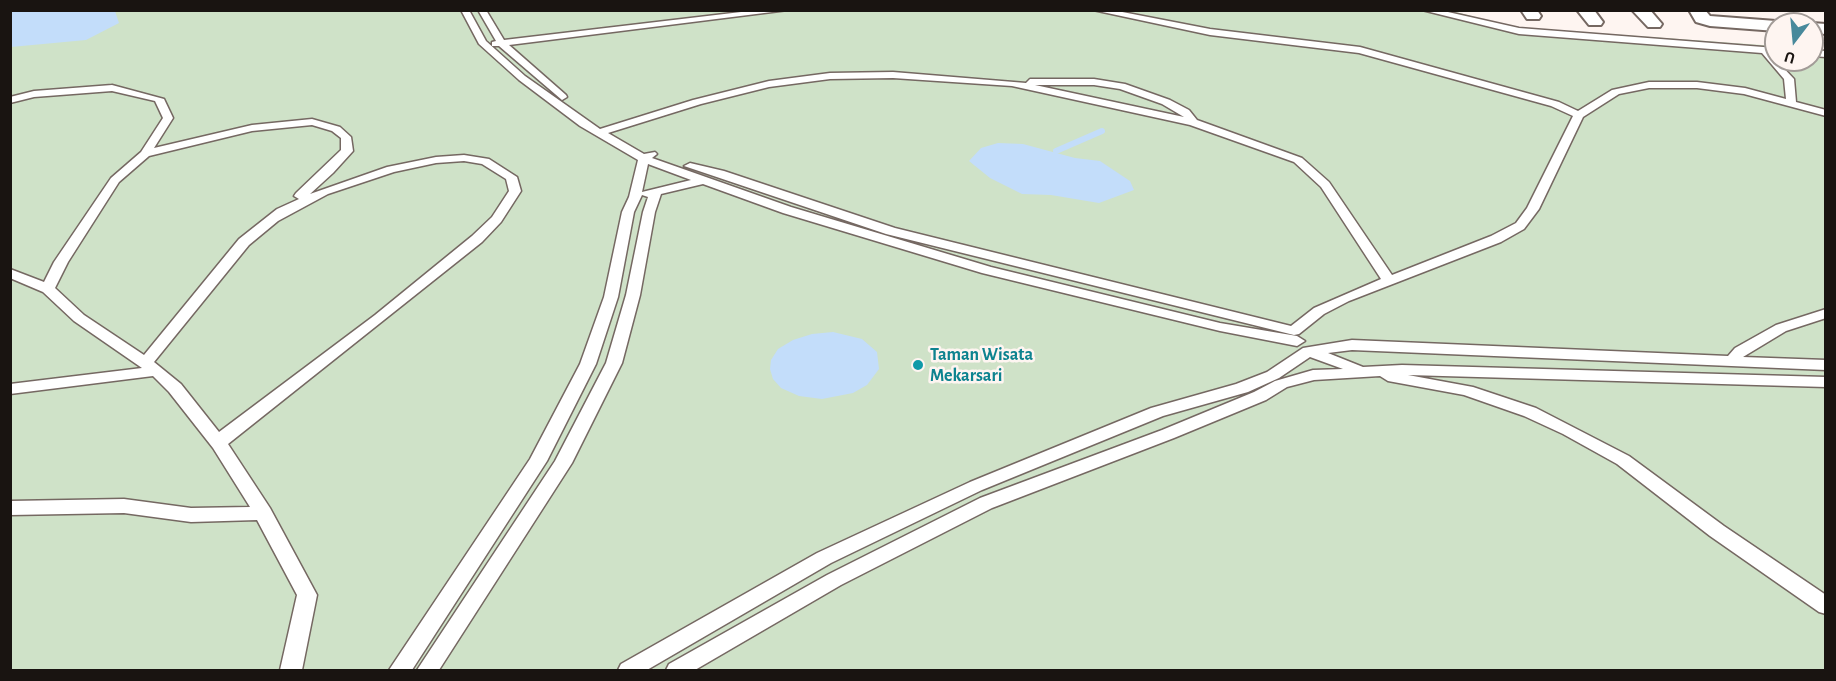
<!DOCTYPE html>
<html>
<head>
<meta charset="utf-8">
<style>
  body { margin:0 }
  #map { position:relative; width:1836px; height:681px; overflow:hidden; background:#fef5f1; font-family:"Alegreya Sans",sans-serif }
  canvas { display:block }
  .frame { position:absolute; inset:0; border:12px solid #191411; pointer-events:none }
  .north { position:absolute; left:1764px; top:12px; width:60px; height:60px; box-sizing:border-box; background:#fef5f1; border:2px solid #a29b97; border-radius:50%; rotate:196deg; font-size:16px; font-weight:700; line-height:24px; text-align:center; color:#191411 }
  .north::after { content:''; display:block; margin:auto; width:21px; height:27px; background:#48899b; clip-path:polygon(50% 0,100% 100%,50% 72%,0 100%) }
</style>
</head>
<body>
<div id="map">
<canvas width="1836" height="681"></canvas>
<div class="frame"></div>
<div class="north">U</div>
</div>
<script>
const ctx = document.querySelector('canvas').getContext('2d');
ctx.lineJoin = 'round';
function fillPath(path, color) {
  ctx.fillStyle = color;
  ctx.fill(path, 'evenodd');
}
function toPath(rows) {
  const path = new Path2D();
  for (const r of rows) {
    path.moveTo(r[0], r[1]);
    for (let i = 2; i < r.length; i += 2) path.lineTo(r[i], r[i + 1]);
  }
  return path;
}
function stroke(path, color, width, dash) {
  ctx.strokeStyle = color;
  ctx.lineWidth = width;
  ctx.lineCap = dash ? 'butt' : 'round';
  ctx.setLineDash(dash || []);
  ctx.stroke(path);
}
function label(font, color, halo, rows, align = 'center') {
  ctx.font = font + ' "Alegreya Sans",sans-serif';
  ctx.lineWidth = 5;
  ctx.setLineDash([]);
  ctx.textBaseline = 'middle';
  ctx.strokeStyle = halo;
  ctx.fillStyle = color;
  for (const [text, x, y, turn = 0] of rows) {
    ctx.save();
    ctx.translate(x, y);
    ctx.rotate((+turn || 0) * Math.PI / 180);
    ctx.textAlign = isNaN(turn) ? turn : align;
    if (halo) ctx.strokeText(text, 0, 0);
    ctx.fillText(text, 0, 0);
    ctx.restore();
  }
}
fillPath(toPath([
  [1449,10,1512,27,1776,46,1776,60,1812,60,1812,49,1825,50,1825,670,11,670,10,11]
]), '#cfe2c8');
fillPath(toPath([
  [10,11,115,11,119,23,86,40,11,47],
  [998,143,1023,144,1075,158,1100,161,1130,181,1134,190,1099,203,1051,195,1022,194,990,178,969,161,981,148],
  [833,332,862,339,877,352,879,369,867,385,853,393,822,399,799,396,781,388,773,379,770,369,771,360,778,349,793,340,812,334]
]), '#c3ddfa');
stroke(toPath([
  [1056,151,1102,131]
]), '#c3ddfa', 6);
const lane = toPath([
  [461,10,469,10,486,41,525,76,600,129,693,100,769,81,830,73,893,72,1026,83,1030,79,1094,79,1125,84,1170,100,1189,110,1197,120,1302,158,1329,182,1392,275,1491,236,1516,223,1527,208,1573,116,1551,106,1359,53,1210,35,1093,10,1112,10,1210,29,1360,47,1559,102,1578,111,1612,90,1649,82,1697,82,1745,88,1786,99,1784,79,1762,53,1519,34,1422,10,1439,10,1519,28,1776,48,1776,54,1773,53,1776,60,1794,79,1796,102,1826,110,1826,116,1744,94,1697,88,1649,88,1619,94,1583,117,1539,209,1524,229,1501,242,1349,301,1324,314,1299,334,1294,335,886,234,684,166,690,163,724,171,895,228,1291,326,1314,308,1381,279,1321,187,1294,162,1190,125,1012,86,893,78,830,79,769,87,701,104,608,133,644,154,655,152,657,154,652,158,791,207,991,267,1220,323,1297,336,1305,341,1297,346,1220,331,982,273,783,213,703,184,661,194,655,212,640,295,622,363,572,463,439,670,417,670,555,461,606,363,626,295,643,212,648,197,642,195,634,212,618,297,596,364,547,461,412,670,389,670,530,459,580,364,604,297,622,212,629,197,638,160,580,126,519,80,479,44,461,10],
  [1035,85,1094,85,1120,89,1162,104,1184,117,1035,85],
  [648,164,691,180,642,192,648,164],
  [478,10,486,10,504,40,758,10,788,10,509,45,566,95,567,97,562,100,499,46,492,46,492,42,496,41,478,10],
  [1812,50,1826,51,1826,57,1812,56,1812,50],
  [112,85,164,99,173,118,154,148,252,125,312,119,340,127,351,137,353,151,333,173,310,194,387,167,436,157,464,155,489,159,517,177,521,191,501,222,482,242,228,444,270,508,317,595,302,670,280,670,297,595,257,520,191,522,124,513,10,515,10,501,124,499,191,508,250,507,213,448,169,392,153,376,10,394,10,384,142,368,74,321,43,292,10,278,10,269,44,282,54,262,111,178,141,152,163,118,155,101,112,91,34,97,10,103,10,97,34,91,112,85],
  [312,125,332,131,341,138,341,150,296,193,294,196,299,199,277,209,239,239,144,355,84,315,55,288,68,262,119,182,149,156,252,131,312,125],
  [464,161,482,164,506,179,509,191,492,217,472,236,375,315,219,432,181,384,154,362,249,245,278,221,328,194,394,172,436,163,464,161],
  [1826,309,1826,318,1786,331,1743,357,1826,360,1826,370,1352,350,1328,353,1363,367,1402,365,1826,377,1826,387,1408,375,1473,387,1536,408,1629,456,1724,526,1826,595,1826,614,1819,612,1710,536,1617,464,1563,434,1524,416,1464,395,1388,381,1380,376,1314,380,1287,387,1266,400,1174,438,992,508,841,585,695,670,666,670,669,664,827,575,980,498,1162,430,1254,392,1275,381,1313,370,1343,369,1310,357,1279,378,1248,392,1163,416,982,490,831,563,647,670,618,670,621,664,817,553,970,482,1151,408,1236,384,1267,372,1303,348,1352,340,1728,356,1735,348,1776,325,1826,309]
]);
const street = toPath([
  [1521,10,1537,10,1541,16,1539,19,1527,19,1521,10],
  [1577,10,1594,10,1603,22,1601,25,1589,25,1577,10],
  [1632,10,1650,10,1662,24,1660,27,1648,27,1632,10],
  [1689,10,1705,10,1710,16,1776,21,1783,24,1776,24,1776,31,1710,26,1696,22,1689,10],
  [1812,23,1826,24,1826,34,1812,33,1812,24,1808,24,1812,23]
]);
stroke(lane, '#756862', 3);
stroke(street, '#756862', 4);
fillPath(lane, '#fff');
fillPath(street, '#fff');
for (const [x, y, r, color] of [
  [918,365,6,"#0f9aa8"]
]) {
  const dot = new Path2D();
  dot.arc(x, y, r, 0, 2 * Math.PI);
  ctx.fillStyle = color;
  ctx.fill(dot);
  stroke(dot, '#fef5f1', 2);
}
label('bold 18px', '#0d838f', '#fef5f1', [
  ["Taman Wisata",930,355],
  ["Mekarsari",930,376]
], 'left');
</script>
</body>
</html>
